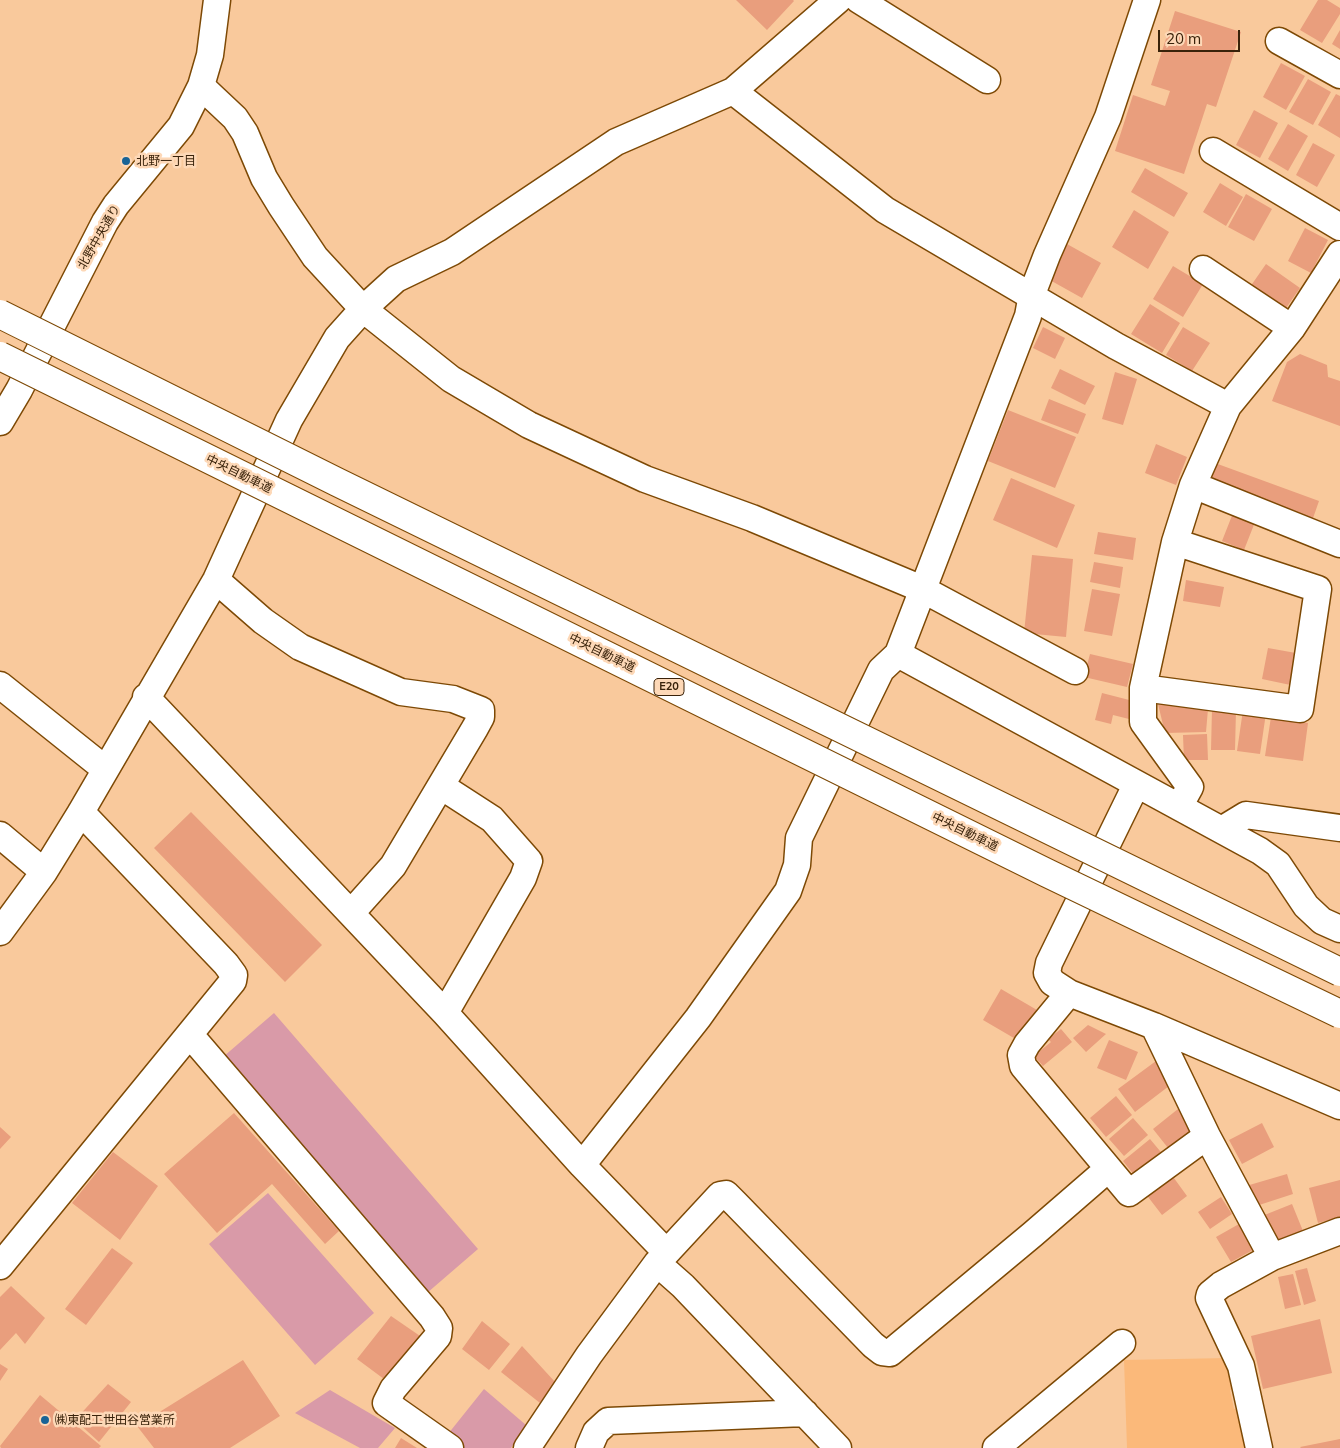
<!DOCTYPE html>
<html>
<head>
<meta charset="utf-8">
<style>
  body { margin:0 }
  #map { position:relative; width:1340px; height:1448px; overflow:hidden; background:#f9c99c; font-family:Mulish,sans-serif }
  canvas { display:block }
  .scale { position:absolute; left:1158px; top:30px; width:82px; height:22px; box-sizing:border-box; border:2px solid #39220a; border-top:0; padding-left:6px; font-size:15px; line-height:18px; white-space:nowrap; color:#39220a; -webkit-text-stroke:4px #fdd8b7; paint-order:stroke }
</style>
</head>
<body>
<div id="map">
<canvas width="1340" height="1448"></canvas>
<div class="scale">20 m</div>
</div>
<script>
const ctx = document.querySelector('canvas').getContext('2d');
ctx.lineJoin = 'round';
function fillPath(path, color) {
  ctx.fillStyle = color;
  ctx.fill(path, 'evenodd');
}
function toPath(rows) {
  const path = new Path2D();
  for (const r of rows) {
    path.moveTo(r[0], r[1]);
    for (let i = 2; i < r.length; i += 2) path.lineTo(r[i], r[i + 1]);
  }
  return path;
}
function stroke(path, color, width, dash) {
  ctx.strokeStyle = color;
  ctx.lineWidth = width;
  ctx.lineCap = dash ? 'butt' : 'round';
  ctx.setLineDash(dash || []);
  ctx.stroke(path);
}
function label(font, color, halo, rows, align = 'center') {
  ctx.font = font + ' Mulish,"Noto Sans JP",sans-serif';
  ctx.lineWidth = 5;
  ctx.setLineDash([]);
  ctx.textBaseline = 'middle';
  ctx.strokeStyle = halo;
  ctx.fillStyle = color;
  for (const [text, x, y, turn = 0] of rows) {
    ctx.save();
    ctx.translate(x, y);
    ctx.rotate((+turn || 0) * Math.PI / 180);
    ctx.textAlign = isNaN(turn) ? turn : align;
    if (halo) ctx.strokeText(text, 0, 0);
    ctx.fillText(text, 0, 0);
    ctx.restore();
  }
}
fillPath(toPath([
  [1228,1358,1234,1389,1230,1390,1234,1409,1238,1409,1245,1448,1127,1448,1124,1360]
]), '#fbb97a');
fillPath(toPath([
  [274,1013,478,1249,427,1293,223,1057],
  [268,1193,374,1313,315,1365,209,1244],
  [484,1389,526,1425,511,1448,458,1448,444,1439],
  [330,1390,395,1428,378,1448,360,1448,295,1413]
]), '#d99aa8');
fillPath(toPath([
  [736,0,793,0,794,1,767,30],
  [1318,0,1327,0,1340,8,1340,14,1322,43,1300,30],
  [1175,11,1241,32,1216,107,1207,104,1184,174,1115,151,1133,95,1165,106,1170,91,1151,85],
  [1340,30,1340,49,1332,44],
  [1281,63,1305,76,1286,110,1263,97],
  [1308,79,1331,92,1313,125,1289,112],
  [1336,94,1340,96,1340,138,1318,125],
  [1254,110,1278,123,1260,158,1236,145],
  [1288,124,1308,136,1288,171,1268,159],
  [1313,143,1335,155,1317,187,1296,175],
  [1145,168,1188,193,1174,217,1131,192],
  [1220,183,1243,197,1226,226,1203,212],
  [1246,194,1272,209,1254,241,1228,227],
  [1134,210,1169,232,1148,269,1112,247],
  [1305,228,1328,240,1311,273,1288,261],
  [1067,244,1101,263,1082,298,1048,279],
  [1266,264,1300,288,1284,311,1250,287],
  [1173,266,1203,284,1183,317,1153,299],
  [1150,304,1180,323,1162,353,1131,334],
  [1043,327,1065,338,1055,359,1033,348],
  [1183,327,1210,343,1192,371,1166,355],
  [1300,354,1327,365,1328,377,1340,381,1340,426,1272,401,1287,362],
  [1060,369,1095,386,1085,405,1051,388],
  [1115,372,1137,379,1123,425,1102,419],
  [1049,399,1086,414,1078,434,1041,420],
  [1008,410,1076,437,1055,488,988,461],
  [1156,444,1187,457,1176,485,1145,473],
  [1215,463,1319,501,1312,521,1208,482],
  [1011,478,1075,505,1057,548,993,520],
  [1235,508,1257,517,1244,550,1222,541],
  [1098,532,1136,538,1133,560,1094,554],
  [1032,555,1073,559,1066,637,1024,633],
  [1094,562,1123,567,1120,588,1090,582],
  [1186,580,1224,587,1220,607,1183,601],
  [1092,589,1120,594,1112,636,1084,631],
  [1268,648,1307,655,1300,687,1262,679],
  [1090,654,1133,664,1127,687,1084,677],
  [1102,693,1137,702,1133,720,1113,715,1111,724,1095,720],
  [1158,704,1208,709,1206,732,1165,733],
  [1212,709,1236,710,1235,750,1211,750],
  [1243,710,1266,713,1260,754,1237,751],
  [1271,717,1308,723,1303,761,1265,756],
  [1207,734,1208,760,1184,760,1183,735],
  [191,812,322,945,285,982,154,848],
  [1001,989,1037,1010,1019,1041,983,1020],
  [1088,1025,1106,1034,1086,1052,1073,1038],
  [1061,1029,1072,1042,1043,1066,1034,1056,1051,1042,1048,1039],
  [1109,1040,1138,1052,1126,1080,1097,1068],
  [1156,1061,1173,1083,1135,1112,1118,1089],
  [1116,1096,1132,1115,1106,1137,1090,1118],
  [1178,1109,1197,1133,1172,1153,1153,1129],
  [234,1113,339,1231,325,1244,272,1184,217,1233,164,1174],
  [1133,1118,1148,1135,1124,1156,1109,1139],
  [1262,1123,1274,1147,1242,1164,1229,1140],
  [0,1127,11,1137,0,1149],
  [1150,1139,1165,1157,1138,1180,1123,1161],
  [113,1152,158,1186,120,1240,72,1203],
  [1171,1174,1187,1196,1162,1215,1145,1193],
  [1287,1174,1293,1194,1253,1207,1246,1186],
  [1340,1180,1340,1217,1318,1223,1309,1188],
  [1221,1197,1232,1214,1210,1229,1198,1212],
  [1292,1204,1303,1231,1273,1243,1262,1216],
  [1239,1224,1253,1250,1231,1262,1216,1237],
  [112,1248,133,1263,86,1325,65,1309],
  [1307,1268,1316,1301,1304,1305,1295,1271],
  [1293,1274,1301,1305,1285,1309,1278,1277],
  [11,1286,45,1318,25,1344,16,1333,0,1350,0,1297],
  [391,1316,423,1338,388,1382,357,1359],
  [1320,1319,1332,1373,1263,1389,1251,1336],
  [482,1321,510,1344,489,1370,462,1349],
  [522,1346,556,1383,540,1403,501,1372],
  [243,1360,280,1416,230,1448,154,1448,137,1426],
  [0,1364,8,1369,0,1381],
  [108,1384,131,1402,99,1442,75,1420],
  [40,1395,101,1446,99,1448,1,1448,0,1446],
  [401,1438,417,1448,395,1448],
  [1340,1439,1340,1448,1301,1448,1300,1447]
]), '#e99e7d');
const minor = toPath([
  [859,0,987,80],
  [1147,0,1108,117,1047,255,1032,294,1028,316,898,654,1260,851,1278,864,1306,906,1322,921,1340,929],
  [1279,41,1340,75],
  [201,86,235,118,245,133,264,178,281,206,315,257,363,309,451,379,529,425,645,479,752,518,922,589,1075,671],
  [733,91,885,210,1116,346,1228,406],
  [1213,151,1340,227],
  [1203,269,1292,328],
  [0,422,19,390,105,222,116,205,181,126,201,86,210,55,217,0],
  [1193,485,1340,544],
  [216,580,263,621,300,647,401,692,453,699,481,710,481,717,475,728,393,866,351,913],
  [0,685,105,769],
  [1143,688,1300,709,1318,589,1175,542],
  [146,697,445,1013,582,1165,666,1252],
  [1136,785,1049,963,1047,973,1052,982,1069,993,1154,1026,1340,1106],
  [441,786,492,819,529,861,523,878,445,1013],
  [1179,807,1190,787,1143,722,1143,688,1175,542,1193,485,1228,406,1292,328,1340,254],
  [1223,829,1246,815,1340,828],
  [0,835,44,872],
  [0,932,44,872,81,812,216,580,289,420,337,338,363,309,396,279,452,252,616,142,733,91,838,0],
  [1069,993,1027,1044,1021,1055,1023,1066,1129,1193,1207,1136],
  [1154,1026,1207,1136,1272,1257],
  [191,1036,432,1317,439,1328,438,1336,393,1389,386,1403,450,1448],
  [582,1165,698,1018,788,891,797,865,799,838,881,670,898,654],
  [657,1263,683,1286,838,1448],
  [0,1266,233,981,234,975,226,964,81,812],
  [527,1448,589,1355,657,1263,720,1195,726,1194,736,1204,873,1345,882,1352,890,1353,1033,1234,1108,1169],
  [589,1448,596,1432,608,1421,805,1413],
  [996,1448,1122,1343],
  [1259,1448,1241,1366,1209,1298,1210,1294,1221,1285,1272,1257,1340,1231]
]);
stroke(minor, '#7d4905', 29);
stroke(minor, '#fff', 26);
const highwayBridge = toPath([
  [0,314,337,482,1340,972],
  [0,356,1047,873,1340,1014]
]);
stroke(highwayBridge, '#7d4905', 30, []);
stroke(highwayBridge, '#fff', 28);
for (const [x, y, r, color] of [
  [126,161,5,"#186396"],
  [45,1420,5,"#186396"]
]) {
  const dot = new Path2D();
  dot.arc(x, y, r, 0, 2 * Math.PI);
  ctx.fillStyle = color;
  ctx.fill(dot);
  stroke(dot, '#fdd8b7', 2);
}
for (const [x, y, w] of [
  [669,687,30]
]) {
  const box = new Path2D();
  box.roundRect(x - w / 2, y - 8.5, w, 17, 4);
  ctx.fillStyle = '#fdd8b7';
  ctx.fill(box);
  stroke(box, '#39220a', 1);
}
label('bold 11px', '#39220a', null, [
  ["E20",669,687]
]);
label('12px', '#39220a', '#fdd8b7', [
  ["北野一丁目",136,161],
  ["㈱東配工世田谷営業所",55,1420]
], 'left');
label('12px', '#39220a', '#fdd8b7', [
  ["北野中央通り",99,237,-60],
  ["中央自動車道",239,474,26],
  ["中央自動車道",602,653,26],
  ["中央自動車道",965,832,26]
]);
</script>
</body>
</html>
